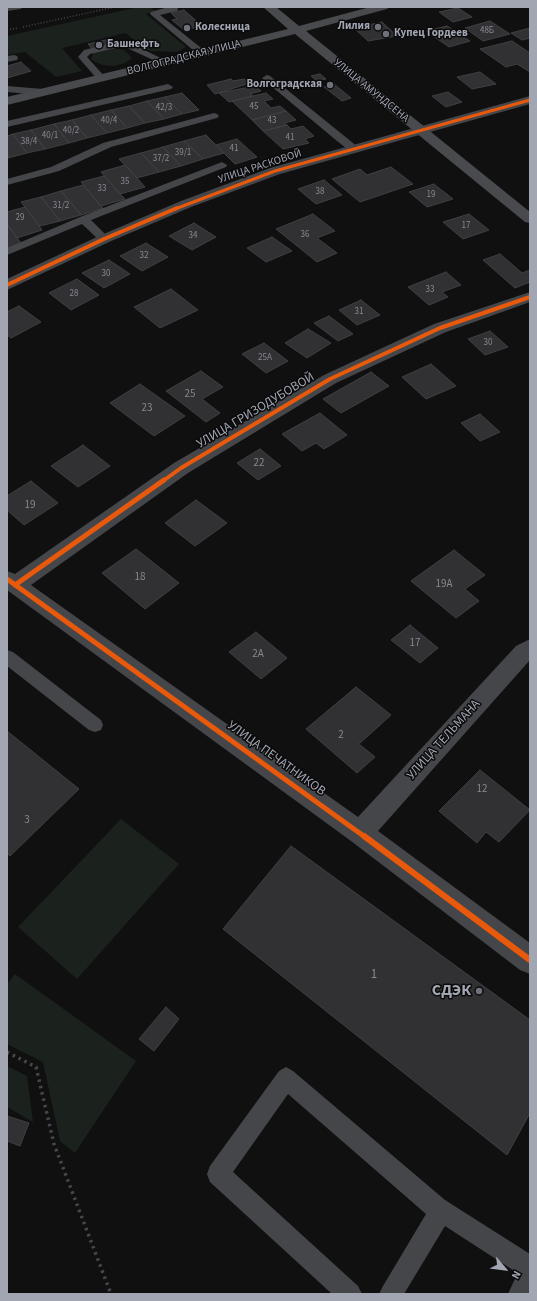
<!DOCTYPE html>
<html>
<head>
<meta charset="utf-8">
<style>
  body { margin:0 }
  #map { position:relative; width:537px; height:1301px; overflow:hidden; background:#101011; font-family:"Source Sans 3",sans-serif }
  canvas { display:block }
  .frame { position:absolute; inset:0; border:8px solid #a2a5b2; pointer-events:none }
  .north { position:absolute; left:485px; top:1249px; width:40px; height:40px; -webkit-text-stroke:3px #0b0b0c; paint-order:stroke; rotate:118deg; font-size:11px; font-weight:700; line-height:16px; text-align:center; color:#a2a5b2 }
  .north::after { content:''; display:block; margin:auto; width:14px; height:18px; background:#a2a5b2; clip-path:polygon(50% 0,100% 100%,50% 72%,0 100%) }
</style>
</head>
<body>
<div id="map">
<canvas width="537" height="1301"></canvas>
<div class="frame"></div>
<div class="north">N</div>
</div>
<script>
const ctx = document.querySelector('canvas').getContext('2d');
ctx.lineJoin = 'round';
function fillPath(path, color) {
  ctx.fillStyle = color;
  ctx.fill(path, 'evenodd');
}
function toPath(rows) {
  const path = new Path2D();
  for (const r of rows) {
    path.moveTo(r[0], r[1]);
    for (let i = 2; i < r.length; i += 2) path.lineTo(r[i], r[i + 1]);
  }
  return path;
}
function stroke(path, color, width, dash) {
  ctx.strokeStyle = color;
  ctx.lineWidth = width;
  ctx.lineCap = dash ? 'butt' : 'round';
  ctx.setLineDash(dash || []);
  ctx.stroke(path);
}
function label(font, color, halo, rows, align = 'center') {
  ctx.font = font + ' "Source Sans 3",sans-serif';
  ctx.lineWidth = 3;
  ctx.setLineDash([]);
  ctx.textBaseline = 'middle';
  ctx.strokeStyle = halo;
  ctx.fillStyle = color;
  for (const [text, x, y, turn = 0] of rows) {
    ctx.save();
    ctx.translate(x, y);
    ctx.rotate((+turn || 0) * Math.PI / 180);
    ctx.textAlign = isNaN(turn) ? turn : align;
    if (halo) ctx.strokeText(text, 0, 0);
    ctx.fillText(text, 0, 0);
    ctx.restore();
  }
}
fillPath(toPath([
  [139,7,150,7,155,11,146,14,186,47,177,52,152,51,144,49,126,33,62,48,82,71,56,77,25,52,7,55,7,36],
  [115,48,124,50,132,58,125,63,115,66,103,65,95,62,91,59,94,52],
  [121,819,179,864,77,979,18,927],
  [15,974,136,1061,75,1153,60,1141,43,1062,7,1044,7,984],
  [7,1066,27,1076,33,1122,7,1107]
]), '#1b211c');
const building = toPath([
  [458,8,472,17,453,22,439,12,458,8],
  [184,10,202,26,184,30,172,20,177,19,171,13,184,10],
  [490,21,510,34,483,41,465,28,490,21],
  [382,22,397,36,368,41,354,28,382,22],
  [447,26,470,41,449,47,426,31,447,26],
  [530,28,530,38,522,40,511,33,530,28],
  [106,40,110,44,92,49,88,44,106,40],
  [512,41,530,53,530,72,517,64,506,67,480,49,512,41],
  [21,62,31,71,7,78,7,66,21,62],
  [480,72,496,84,472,89,457,77,480,72],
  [320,74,326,79,317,81,311,76,320,74],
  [231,79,233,81,244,79,250,83,215,94,207,85,231,79],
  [334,84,351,98,342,101,324,87,334,84],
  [255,86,261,91,250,94,253,96,229,102,219,93,255,86],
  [448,92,462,102,446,107,432,96,448,92],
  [182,93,199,110,182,114,165,97,182,93],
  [266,93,273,99,264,101,271,108,280,106,286,111,252,120,232,101,266,93],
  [165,97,182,114,164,119,147,101,165,97],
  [147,101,164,119,145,123,129,106,147,101],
  [129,106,145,123,127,128,111,110,129,106],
  [111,110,127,128,107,133,91,115,111,110],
  [286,111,296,120,284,123,287,125,263,131,252,120,286,111],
  [91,115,107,133,87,138,72,120,91,115],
  [72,120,87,138,69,143,54,124,72,120],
  [54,124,69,143,45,149,31,130,54,124],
  [287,125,291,129,303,126,314,136,305,139,309,143,283,149,263,131,287,125],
  [31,130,45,149,27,153,13,134,31,130],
  [13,134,27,153,8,158,7,136,13,134],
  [206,135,224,153,203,159,184,141,206,135],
  [237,139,257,157,235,164,216,145,237,139],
  [184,141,203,159,181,166,163,147,184,141],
  [163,147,181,166,159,172,141,153,163,147],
  [141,153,159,172,137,178,119,159,141,153],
  [125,165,137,178,145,187,120,194,101,172,125,165],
  [391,167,413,184,360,202,332,179,360,169,367,175,391,167],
  [104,176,120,194,125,199,101,206,81,182,104,176],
  [324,180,342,195,316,204,298,189,324,180],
  [434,184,453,199,427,207,409,192,434,184],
  [83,185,101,206,103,208,81,215,61,191,83,185],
  [61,191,81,215,60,221,41,197,61,191],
  [41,197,60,221,40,226,21,202,41,197],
  [25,207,42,230,17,238,7,224,7,212,25,207],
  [313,214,335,231,317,238,337,253,317,262,276,229,313,214],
  [469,214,489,230,463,239,443,222,469,214],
  [194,223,216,237,192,250,169,236,194,223],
  [7,224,17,238,22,244,7,248,7,224],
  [272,237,292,251,266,262,247,248,272,237],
  [146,243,168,257,142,271,120,256,146,243],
  [500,254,522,273,530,270,530,282,515,288,483,260,500,254],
  [109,260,130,274,104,288,82,273,109,260],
  [446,272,461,285,442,292,448,297,429,305,408,287,446,272],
  [77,279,99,295,71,310,49,293,77,279],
  [171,289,198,310,160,328,134,307,171,289],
  [361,300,380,315,357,325,339,310,361,300],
  [19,306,41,322,11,338,7,335,7,312,19,306],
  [329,316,353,334,338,341,314,323,329,316],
  [308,329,331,343,307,358,285,343,308,329],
  [490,331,508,347,485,355,468,339,490,331],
  [264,343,288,361,266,373,242,354,264,343],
  [431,364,456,386,426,399,402,377,431,364],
  [201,371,223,387,202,399,220,413,206,422,166,391,201,371],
  [371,372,389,386,341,413,323,399,371,372],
  [140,384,185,416,154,436,110,403,140,384],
  [320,413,347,435,324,449,316,443,302,451,282,434,320,413],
  [480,414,500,432,480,441,461,423,480,414],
  [83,445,110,466,78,487,51,466,83,445],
  [260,449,281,466,258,480,237,463,260,449],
  [31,481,58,503,24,525,7,510,7,496,31,481],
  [196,500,227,523,195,546,165,523,196,500],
  [136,549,179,583,145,609,102,573,136,549],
  [454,550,485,575,465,589,479,601,456,618,411,581,454,550],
  [410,625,438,648,420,663,391,640,410,625],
  [256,632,287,658,261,679,229,652,256,632],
  [356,687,391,715,359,744,375,757,357,773,306,729,356,687],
  [7,731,79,789,10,856,7,853,7,731],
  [480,770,530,810,499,842,486,832,477,843,439,811,480,770],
  [291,846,530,1020,530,1113,507,1155,223,929,291,846],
  [166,1007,179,1019,154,1051,139,1039,166,1007],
  [7,1116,29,1123,20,1146,7,1141,7,1116]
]);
fillPath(building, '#313133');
stroke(building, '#404044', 1);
stroke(toPath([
  [23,27,115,7],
  [7,30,18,28]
]), '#46474b', 1.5, [1, 2]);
stroke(toPath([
  [7,1052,36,1067,54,1144,111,1294]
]), '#46474b', 3.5, [2.5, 4]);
fillPath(toPath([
  [7,7,22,7,21,9,7,11,7,7],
  [168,7,177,7,178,9,177,11,160,15,205,51,206,53,205,55,199,55,150,14,151,12,168,7],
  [116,42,132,44,169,62,165,65,162,64,127,48,116,48,90,54,87,57,106,78,104,80,98,80,78,57,84,50,116,42],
  [14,55,17,56,18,58,17,60,7,62,7,56,14,55],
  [267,75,270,76,358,147,359,149,358,151,350,151,337,141,264,80,262,78,267,75],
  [168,84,173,87,171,89,7,127,7,121,168,84],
  [7,86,43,89,48,92,43,95,7,92,7,86],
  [214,113,217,114,219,116,217,118,111,147,59,171,7,185,7,179,51,167,103,143,214,113],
  [222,162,227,165,226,167,91,220,110,239,108,241,100,241,82,224,7,255,7,248,80,217,222,162],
  [7,650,13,652,101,720,103,725,101,730,95,732,89,730,7,666,7,650],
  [286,1067,293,1071,445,1200,530,1254,530,1280,522,1276,445,1226,404,1294,379,1294,383,1286,426,1214,288,1094,233,1172,358,1286,362,1294,332,1294,210,1182,207,1174,210,1166,279,1071,286,1067]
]), '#454649');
fillPath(toPath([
  [530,96,530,104,280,174,191,207,109,242,7,290,7,279,99,236,181,201,270,168,530,96],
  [530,292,530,302,446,332,336,383,188,473,31,585,358,817,516,646,530,639,530,660,378,831,530,943,530,974,520,970,351,841,7,590,7,571,15,574,174,463,324,375,434,324,530,292],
  [530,1265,530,1294,508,1294,519,1270,530,1265]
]), '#454649');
fillPath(toPath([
  [263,7,276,7,299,26,370,7,389,7,387,9,306,31,530,212,530,223,525,222,295,34,7,105,7,97,288,29,263,7]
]), '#494a4d');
stroke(toPath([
  [175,209,275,171,530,100]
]), '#e8590c', 3);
stroke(toPath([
  [7,285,104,239,177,208],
  [163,481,181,468,330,379,440,328,530,297]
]), '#e8590c', 4);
stroke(toPath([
  [7,579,365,837],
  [15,585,164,480]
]), '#e8590c', 5);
stroke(toPath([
  [364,836,530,960]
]), '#e8590c', 6);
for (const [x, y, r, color] of [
  [378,27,4,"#6f717a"],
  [187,28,4,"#6f717a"],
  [386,34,4,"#6f717a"],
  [99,45,4,"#6f717a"],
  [330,85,4,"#6f717a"],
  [479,991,4,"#6f717a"]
]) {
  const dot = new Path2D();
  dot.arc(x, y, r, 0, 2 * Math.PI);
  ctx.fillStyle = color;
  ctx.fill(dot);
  stroke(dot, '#0b0b0c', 1.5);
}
label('9px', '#868892', null, [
  ["48Б",487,31],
  ["45",254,107],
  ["42/3",164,108],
  ["40/4",109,121],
  ["43",272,121],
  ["40/2",71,131],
  ["40/1",50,136],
  ["41",290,138],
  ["38/4",29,142],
  ["41",234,149],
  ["39/1",183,153],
  ["37/2",161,159],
  ["35",125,182],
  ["33",102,189],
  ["38",320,192],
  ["19",431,195],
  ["31/2",61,206],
  ["29",20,218],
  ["17",466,226],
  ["36",305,235],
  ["34",193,236],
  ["32",144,256],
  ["30",106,274],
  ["33",430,290],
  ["28",74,294],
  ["31",359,312],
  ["30",488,343],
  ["25А",265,358]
]);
label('bold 11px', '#a2a5b2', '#0b0b0c', [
  ["Лилия",370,27,"right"],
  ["Колесница",195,28],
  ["Купец Гордеев",394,34],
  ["Башнефть",107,45],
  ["Волгоградская",322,85,"right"]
], 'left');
label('11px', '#a2a5b2', '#0b0b0c', [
  ["ВОЛГОГРАДСКАЯ УЛИЦА",184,58,-14],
  ["УЛИЦА АМУНДСЕНА",371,91,39],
  ["УЛИЦА РАСКОВОЙ",260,167,-18]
]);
label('11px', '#868892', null, [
  ["25",190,395],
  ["23",147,409],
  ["22",259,464],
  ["19",30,506],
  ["18",140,578],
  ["19А",444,585],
  ["17",415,644],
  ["2А",258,655],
  ["2",341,736],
  ["12",482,790],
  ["3",27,821]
]);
label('13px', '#a2a5b2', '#0b0b0c', [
  ["УЛИЦА ГРИЗОДУБОВОЙ",256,411,-31],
  ["УЛИЦА ТЕЛЬМАНА",444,740,-48],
  ["УЛИЦА ПЕЧАТНИКОВ",276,759,36]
]);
label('13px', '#868892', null, [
  ["1",374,975]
]);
label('bold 16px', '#a2a5b2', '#0b0b0c', [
  ["СДЭК",471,991]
], 'right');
</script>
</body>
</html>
